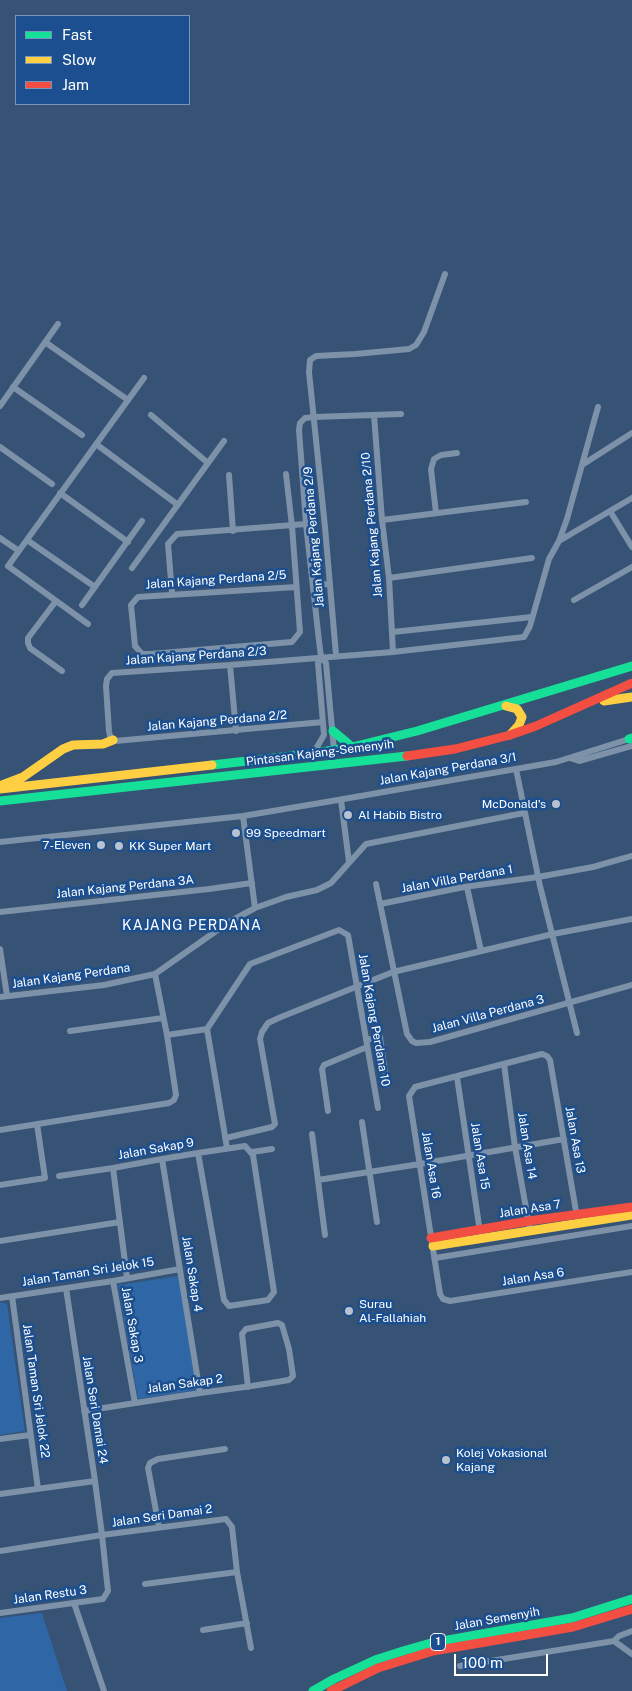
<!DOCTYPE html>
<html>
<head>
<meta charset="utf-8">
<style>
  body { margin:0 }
  #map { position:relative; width:632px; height:1691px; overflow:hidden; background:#365274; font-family:"Public Sans",sans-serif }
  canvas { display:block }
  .legend { position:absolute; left:15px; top:15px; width:175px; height:90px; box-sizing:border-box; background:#1b4f8f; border:1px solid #7695bc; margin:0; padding:6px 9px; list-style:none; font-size:15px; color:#fff }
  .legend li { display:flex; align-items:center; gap:10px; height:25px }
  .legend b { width:25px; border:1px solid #7695bc }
  .scale { position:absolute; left:454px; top:1654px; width:94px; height:22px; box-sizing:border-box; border:2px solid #fff; border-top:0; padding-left:6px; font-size:15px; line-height:18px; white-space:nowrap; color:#fff; -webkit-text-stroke:4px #1b4f8f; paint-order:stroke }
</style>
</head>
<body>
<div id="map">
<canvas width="632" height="1691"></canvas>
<ul class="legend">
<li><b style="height:6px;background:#16e098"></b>Fast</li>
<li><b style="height:6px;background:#ffcf43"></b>Slow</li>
<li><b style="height:6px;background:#f24e42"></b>Jam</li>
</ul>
<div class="scale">100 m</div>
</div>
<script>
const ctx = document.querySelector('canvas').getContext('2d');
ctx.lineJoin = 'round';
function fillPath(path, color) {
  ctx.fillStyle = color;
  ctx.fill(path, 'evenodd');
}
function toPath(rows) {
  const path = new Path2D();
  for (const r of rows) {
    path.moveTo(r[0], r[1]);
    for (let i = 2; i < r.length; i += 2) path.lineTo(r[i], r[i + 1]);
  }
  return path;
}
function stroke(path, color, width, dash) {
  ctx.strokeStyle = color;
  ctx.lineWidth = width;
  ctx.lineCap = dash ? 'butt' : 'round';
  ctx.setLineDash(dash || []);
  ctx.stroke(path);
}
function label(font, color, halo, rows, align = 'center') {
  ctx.font = font + ' "Public Sans",sans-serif';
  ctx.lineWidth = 5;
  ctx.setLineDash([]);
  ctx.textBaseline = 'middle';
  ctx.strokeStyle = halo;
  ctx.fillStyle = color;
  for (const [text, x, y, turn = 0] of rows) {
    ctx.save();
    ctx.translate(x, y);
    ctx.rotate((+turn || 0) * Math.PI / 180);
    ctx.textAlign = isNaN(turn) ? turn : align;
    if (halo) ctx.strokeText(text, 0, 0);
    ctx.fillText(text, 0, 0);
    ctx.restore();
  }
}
fillPath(toPath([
  [178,1276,197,1390,138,1399,118,1285],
  [0,1302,7,1304,25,1431,0,1435],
  [42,1613,67,1691,0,1691,0,1618]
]), '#2f66a5');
stroke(toPath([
  [45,342,128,400],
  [13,387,82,435],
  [0,406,58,324],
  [151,415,208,463],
  [374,415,382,520,389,578,393,652],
  [96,444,178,505],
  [0,447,52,484],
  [582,465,632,433],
  [286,474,292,526,300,632,292,642,150,654,142,654,135,646,131,605,138,597,296,587],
  [229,475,233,531],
  [60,493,128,542],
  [610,511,632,547],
  [436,513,431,469,434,459,441,455,457,453],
  [382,520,526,502],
  [0,538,19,551],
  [27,540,95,587],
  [559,541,632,498],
  [132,568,224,441],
  [389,578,532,558],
  [313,585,330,584],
  [172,593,168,544,177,534,306,524],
  [574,600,632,567],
  [56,601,28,638,28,643,30,648,62,671],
  [82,605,142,521],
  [88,624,8,566,144,378],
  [393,632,532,617],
  [336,655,325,527,309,372,310,360,316,356,355,354,409,349,416,345,424,332,445,274],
  [230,665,236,731],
  [323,722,115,741,110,736,109,731,106,686,107,679,112,673,230,665,393,652,524,637,530,626,549,559,559,541,567,519,598,407],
  [334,750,326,663,321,657,319,641,306,524,299,430,300,423,305,418,314,417,401,414],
  [310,753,317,747,324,735,318,663,321,657],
  [570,758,579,761,632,746],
  [516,769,540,886,577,1033],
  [341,800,349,862],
  [243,816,255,908],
  [0,842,243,816,332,801,556,762,632,738],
  [376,884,407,1034,412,1041,416,1043,430,1042,632,985],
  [467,887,481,951],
  [380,904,464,887,538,877,593,867,632,856],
  [0,912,209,889,252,883],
  [0,949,7,996],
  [0,997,104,985,155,974,229,922,255,908,286,897,317,890,331,883,366,844,524,813],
  [70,1031,163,1018],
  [167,1035,207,1029],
  [366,1040,380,1037,387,1085],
  [504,1064,515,1147,530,1230],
  [457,1077,480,1232],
  [328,1111,322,1069,324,1065,367,1047],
  [362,1122,377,1222],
  [0,1130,169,1103,174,1100,176,1095,167,1035,155,974],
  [312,1134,325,1235],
  [226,1138,272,1127,275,1124,260,1039,262,1032,268,1023,281,1017,393,972,553,934,632,919],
  [227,1148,207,1029,250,964,339,930,348,935,378,1108],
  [252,1152,272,1149],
  [162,1159,200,1393],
  [113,1168,127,1278],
  [59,1176,113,1168,162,1159,198,1153,245,1146,253,1155,274,1292,268,1300,229,1306,224,1300,198,1153],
  [318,1180,420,1164,564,1139],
  [0,1185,45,1178,37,1124],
  [577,1217,550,1060,547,1056,542,1054,415,1087,409,1096,440,1294,443,1299,450,1301,632,1272],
  [0,1241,120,1222],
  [435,1258,632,1226],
  [113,1281,135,1403],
  [66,1288,95,1481,102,1535,226,1519,232,1527,237,1572,251,1648],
  [12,1296,38,1489],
  [0,1298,113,1281,180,1269],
  [84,1411,200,1393,252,1386,289,1380,293,1376,289,1349,282,1325,278,1323,246,1329,242,1334,248,1387],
  [0,1439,30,1435],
  [0,1494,95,1481],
  [159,1527,148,1468,150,1463,158,1459,225,1449],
  [0,1551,102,1535,108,1591,103,1599,0,1613],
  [145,1584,237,1572],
  [74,1603,104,1691],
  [203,1630,247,1623],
  [614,1641,632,1654],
  [614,1641,619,1636,632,1631],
  [460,1666,614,1641]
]), '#7d92a8', 6);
stroke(toPath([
  [333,731,352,747],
  [629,739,632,738],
  [212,765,309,754,352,747,417,731,632,666],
  [0,801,407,756],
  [313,1691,334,1679,375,1660,403,1651,431,1643,572,1618,632,1599]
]), '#16e098', 9);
stroke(toPath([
  [604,701,632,697],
  [506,706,517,709,522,717,519,725,510,735],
  [2,785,23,777,63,749,73,745,103,744,113,740],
  [0,789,212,765],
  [433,1246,632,1215]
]), '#ffcf43', 9);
stroke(toPath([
  [407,756,455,749,510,735,536,726,632,683],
  [431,1238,529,1221,632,1207],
  [331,1691,378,1668,433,1651,573,1627,632,1609]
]), '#f24e42', 9);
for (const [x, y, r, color] of [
  [556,804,5,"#b9c2ce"],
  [348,815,5,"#b9c2ce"],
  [236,833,5,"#b9c2ce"],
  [101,845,5,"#b9c2ce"],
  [119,846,5,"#b9c2ce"],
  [349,1311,5,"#b9c2ce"],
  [446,1460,5,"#b9c2ce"]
]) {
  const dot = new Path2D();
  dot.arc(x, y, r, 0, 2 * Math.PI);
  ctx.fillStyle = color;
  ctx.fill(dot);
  stroke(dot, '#1b4f8f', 2);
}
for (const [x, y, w] of [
  [438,1642,15]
]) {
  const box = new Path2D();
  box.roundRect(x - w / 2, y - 8.5, w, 17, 4);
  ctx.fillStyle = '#1b4f8f';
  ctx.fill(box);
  stroke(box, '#fff', 1);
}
label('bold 11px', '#fff', null, [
  ["1",438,1642]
]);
label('12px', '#fff', '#1b4f8f', [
  ["Jalan Kajang Perdana 2/10",372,525,-95],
  ["Jalan Kajang Perdana 2/9",314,537,-95],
  ["Jalan Kajang Perdana 2/5",216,580,-4],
  ["Jalan Kajang Perdana 2/3",196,656,-4],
  ["Jalan Kajang Perdana 2/2",217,721,-5],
  ["Pintasan Kajang-Semenyih",320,753,-7],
  ["Jalan Kajang Perdana 3/1",448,769,-10],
  ["Jalan Villa Perdana 1",457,879,-10],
  ["Jalan Kajang Perdana 3A",125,887,-6],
  ["Jalan Kajang Perdana",71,976,-8],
  ["Jalan Villa Perdana 3",488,1014,-15],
  ["Jalan Kajang Perdana 10",374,1020,80],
  ["Jalan Asa 13",575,1140,80],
  ["Jalan Asa 14",527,1146,81],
  ["Jalan Sakap 9",156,1149,-10],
  ["Jalan Asa 15",480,1156,81],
  ["Jalan Asa 16",431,1165,81],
  ["Jalan Asa 7",530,1209,-9],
  ["Jalan Taman Sri Jelok 15",88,1272,-9],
  ["Jalan Sakap 4",192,1274,81],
  ["Jalan Asa 6",533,1277,-9],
  ["Jalan Sakap 3",132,1325,80],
  ["Jalan Sakap 2",185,1384,-8],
  ["Jalan Taman Sri Jelok 22",36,1391,82],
  ["Jalan Seri Damai 24",95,1410,81],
  ["Jalan Seri Damai 2",162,1516,-8],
  ["Jalan Restu 3",50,1595,-8],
  ["Jalan Semenyih",497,1619,-10]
]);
label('12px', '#fff', '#1b4f8f', [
  ["McDonald's",546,804,"right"],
  ["Al Habib Bistro",358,815],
  ["99 Speedmart",246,833],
  ["7-Eleven",91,845,"right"],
  ["KK Super Mart",129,846],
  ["Surau",359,1304],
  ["Al-Fallahiah",359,1318],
  ["Kolej Vokasional",456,1453],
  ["Kajang",456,1467]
], 'left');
ctx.letterSpacing = '1px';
label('14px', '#fff', '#1b4f8f', [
  ["KAJANG PERDANA",192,926]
]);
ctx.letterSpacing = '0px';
</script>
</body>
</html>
